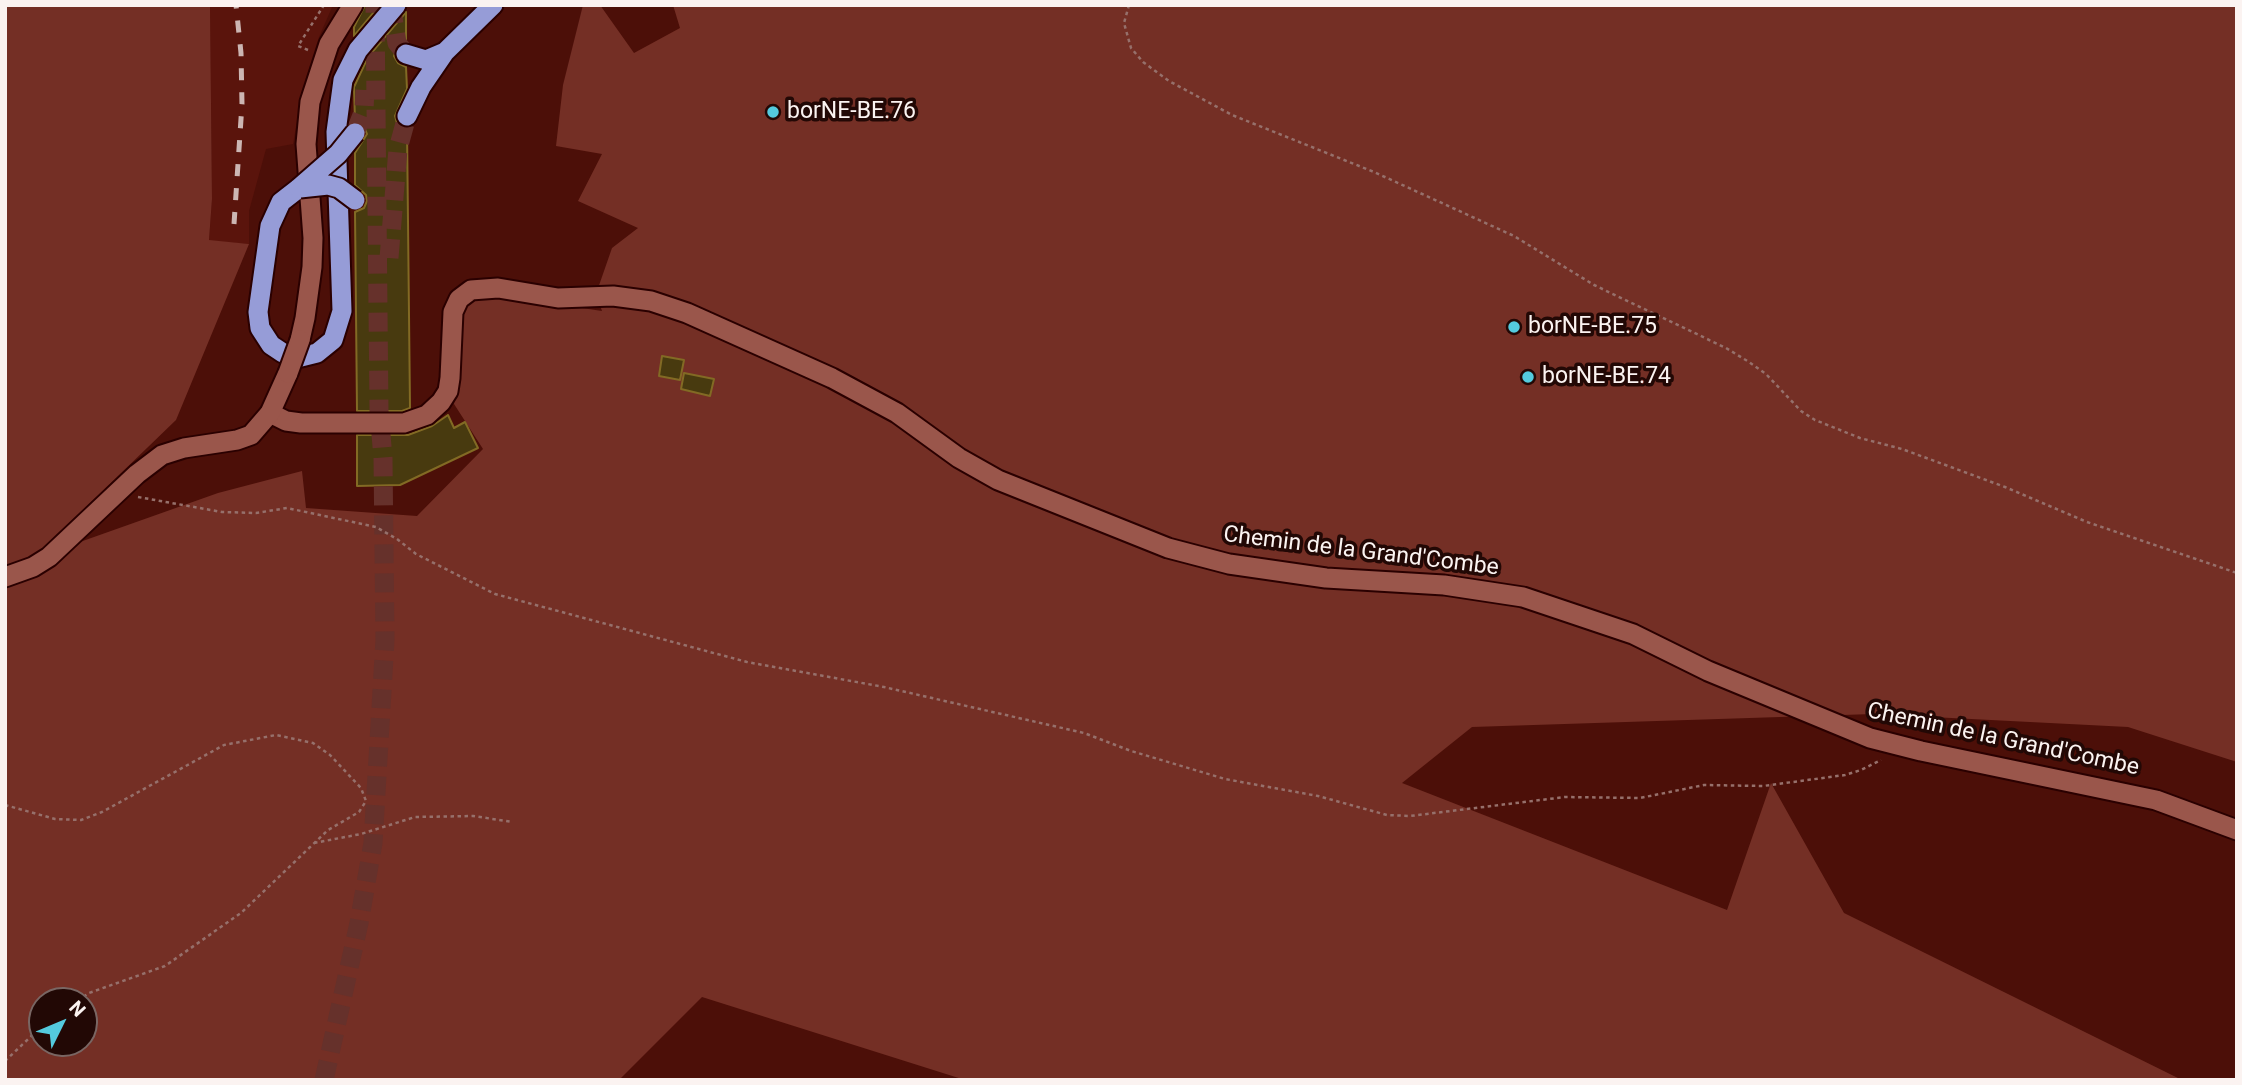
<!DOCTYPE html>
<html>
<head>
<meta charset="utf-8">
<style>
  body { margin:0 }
  #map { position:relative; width:2242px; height:1085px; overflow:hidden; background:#4c0f08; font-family:Roboto,sans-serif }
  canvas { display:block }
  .frame { position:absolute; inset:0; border:7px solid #fbf3f1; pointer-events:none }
  .north { position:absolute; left:28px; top:987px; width:70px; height:70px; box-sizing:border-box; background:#220805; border:2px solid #796663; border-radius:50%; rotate:47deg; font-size:19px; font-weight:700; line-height:28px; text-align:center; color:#fbf3f1 }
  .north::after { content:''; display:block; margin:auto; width:24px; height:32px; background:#54cade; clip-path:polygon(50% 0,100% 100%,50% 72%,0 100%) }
</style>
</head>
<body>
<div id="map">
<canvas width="2242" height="1085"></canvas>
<div class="frame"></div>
<div class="north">N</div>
</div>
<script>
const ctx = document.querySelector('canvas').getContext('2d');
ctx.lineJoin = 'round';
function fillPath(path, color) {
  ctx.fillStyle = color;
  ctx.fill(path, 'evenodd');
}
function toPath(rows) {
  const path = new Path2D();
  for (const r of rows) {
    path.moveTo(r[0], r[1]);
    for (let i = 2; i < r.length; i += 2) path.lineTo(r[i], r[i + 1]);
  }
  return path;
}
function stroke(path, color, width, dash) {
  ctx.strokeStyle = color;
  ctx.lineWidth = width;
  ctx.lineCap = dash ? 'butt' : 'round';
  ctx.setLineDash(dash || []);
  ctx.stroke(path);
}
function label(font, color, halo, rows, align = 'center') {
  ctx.font = font + ' Roboto,sans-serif';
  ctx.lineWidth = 7;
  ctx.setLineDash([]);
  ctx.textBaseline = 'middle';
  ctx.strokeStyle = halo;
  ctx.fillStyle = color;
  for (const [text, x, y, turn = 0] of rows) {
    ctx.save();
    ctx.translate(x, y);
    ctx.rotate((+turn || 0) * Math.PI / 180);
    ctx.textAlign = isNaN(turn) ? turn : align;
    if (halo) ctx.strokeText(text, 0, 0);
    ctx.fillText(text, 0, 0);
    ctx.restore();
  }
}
fillPath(toPath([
  [210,5,333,5,319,37,302,90,293,144,266,149,249,211,249,244,209,241,212,199]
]), '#5a140c');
fillPath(toPath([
  [5,5,210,5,212,199,209,240,249,244,176,420,32,559,218,493,302,471,306,508,417,516,483,449,454,404,461,311,475,296,502,296,602,311,596,294,612,248,638,228,578,201,602,154,556,146,563,85,583,5,600,5,634,53,680,28,673,5,2237,5,2237,762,2128,727,1873,714,1472,727,1402,783,1727,910,1771,783,1844,913,2182,1080,965,1080,702,997,619,1080,5,1080],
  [42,1001,84,1001,84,1043,42,1043]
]), '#742f25');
const building = toPath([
  [365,5,380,5,354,36,354,27,365,5],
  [406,12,406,42,397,46,394,56,398,63,406,67,407,89,395,116,397,123,407,128,410,408,402,411,357,411,355,212,364,208,367,201,366,195,355,185,355,153,367,134,363,124,355,121,354,87,368,57,406,12],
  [662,356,684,360,680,380,659,376,662,356],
  [684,373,714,379,710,396,681,389,684,373],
  [448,415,454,428,465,422,478,448,400,485,357,486,357,435,408,435,432,426,448,415]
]);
fillPath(building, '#483a0f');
stroke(building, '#826a24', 2);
stroke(toPath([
  [391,5,397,43,406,54],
  [355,133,364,110,365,90],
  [389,258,398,149,407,116],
  [324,1080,359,923,373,843,385,640,383,458,379,411,375,5]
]), '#66312b', 19, [19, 10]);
const minor = toPath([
  [270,413,286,421,301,423,404,423,427,415,441,402,448,391,450,378,453,312,459,299,471,290,498,288,558,298,613,296,651,301,687,313,832,378,897,413,959,458,998,480,1168,548,1229,564,1326,578,1444,585,1523,597,1633,634,1708,671,1870,738,1921,751,2156,800,2237,830]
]);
const tertiary = toPath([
  [300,340,305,318,312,267,313,238,306,144,310,102,329,44,353,5],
  [5,577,33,567,49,557,137,474,162,455,184,448,237,440,251,435,270,413,288,373]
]);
const trunk = toPath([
  [406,54,426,60,445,52],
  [407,116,421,87,445,52,493,5],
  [299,188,281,202,270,226,258,312,260,328,271,345,283,353,301,357,317,353,333,340,342,311,336,132,343,80,358,50,396,5]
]);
stroke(minor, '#2a0000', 23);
stroke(tertiary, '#2a0000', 23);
stroke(trunk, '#2a0000', 23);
stroke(toPath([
  [1129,5,1124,23,1131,48,1143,62,1169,81,1232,115,1374,172,1514,236,1594,285,1726,348,1749,362,1766,374,1801,411,1815,420,1860,438,1902,449,2005,487,2087,522,2237,573],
  [308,50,298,46,324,5],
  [138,497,222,512,256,513,287,508,376,527,397,539,416,554,495,594,747,662,884,687,1084,733,1131,751,1225,779,1318,796,1387,815,1410,816,1565,797,1640,798,1704,785,1763,786,1845,775,1861,770,1881,760],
  [5,805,55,819,81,820,102,812,224,745,276,735,313,743,330,755,361,788,366,801,359,812,328,830,241,913,165,966,89,993,77,1001],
  [314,843,361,834,415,817,473,816,513,822],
  [5,1061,42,1026]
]), '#96706b', 2.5, [3.5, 3.5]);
stroke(minor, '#9a564b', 19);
stroke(tertiary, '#9a564b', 19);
stroke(trunk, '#969cd7', 19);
stroke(toPath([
  [234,224,242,104,241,53,236,5]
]), '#ccb6b3', 5, [12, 12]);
const tertiaryBridge = toPath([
  [288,373,300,340]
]);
const trunkBridge = toPath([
  [299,188,338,154,355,133],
  [300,188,328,185,339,188,355,200]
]);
stroke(tertiaryBridge, '#2a0000', 23, []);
stroke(trunkBridge, '#2a0000', 23, []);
stroke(tertiaryBridge, '#9a564b', 19);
stroke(trunkBridge, '#969cd7', 19);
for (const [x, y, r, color] of [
  [773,112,7,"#54cade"],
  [1514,327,7,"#54cade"],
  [1528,377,7,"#54cade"]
]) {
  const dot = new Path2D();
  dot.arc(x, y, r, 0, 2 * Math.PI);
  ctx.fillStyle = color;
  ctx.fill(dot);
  stroke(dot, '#220805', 2.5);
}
label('23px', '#fbf3f1', '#220805', [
  ["borNE-BE.76",787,112],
  ["borNE-BE.75",1528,327],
  ["borNE-BE.74",1542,377]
], 'left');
label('23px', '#fbf3f1', '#220805', [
  ["Chemin de la Grand'Combe",1361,552,7],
  ["Chemin de la Grand'Combe",2003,740,12]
]);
</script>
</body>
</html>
